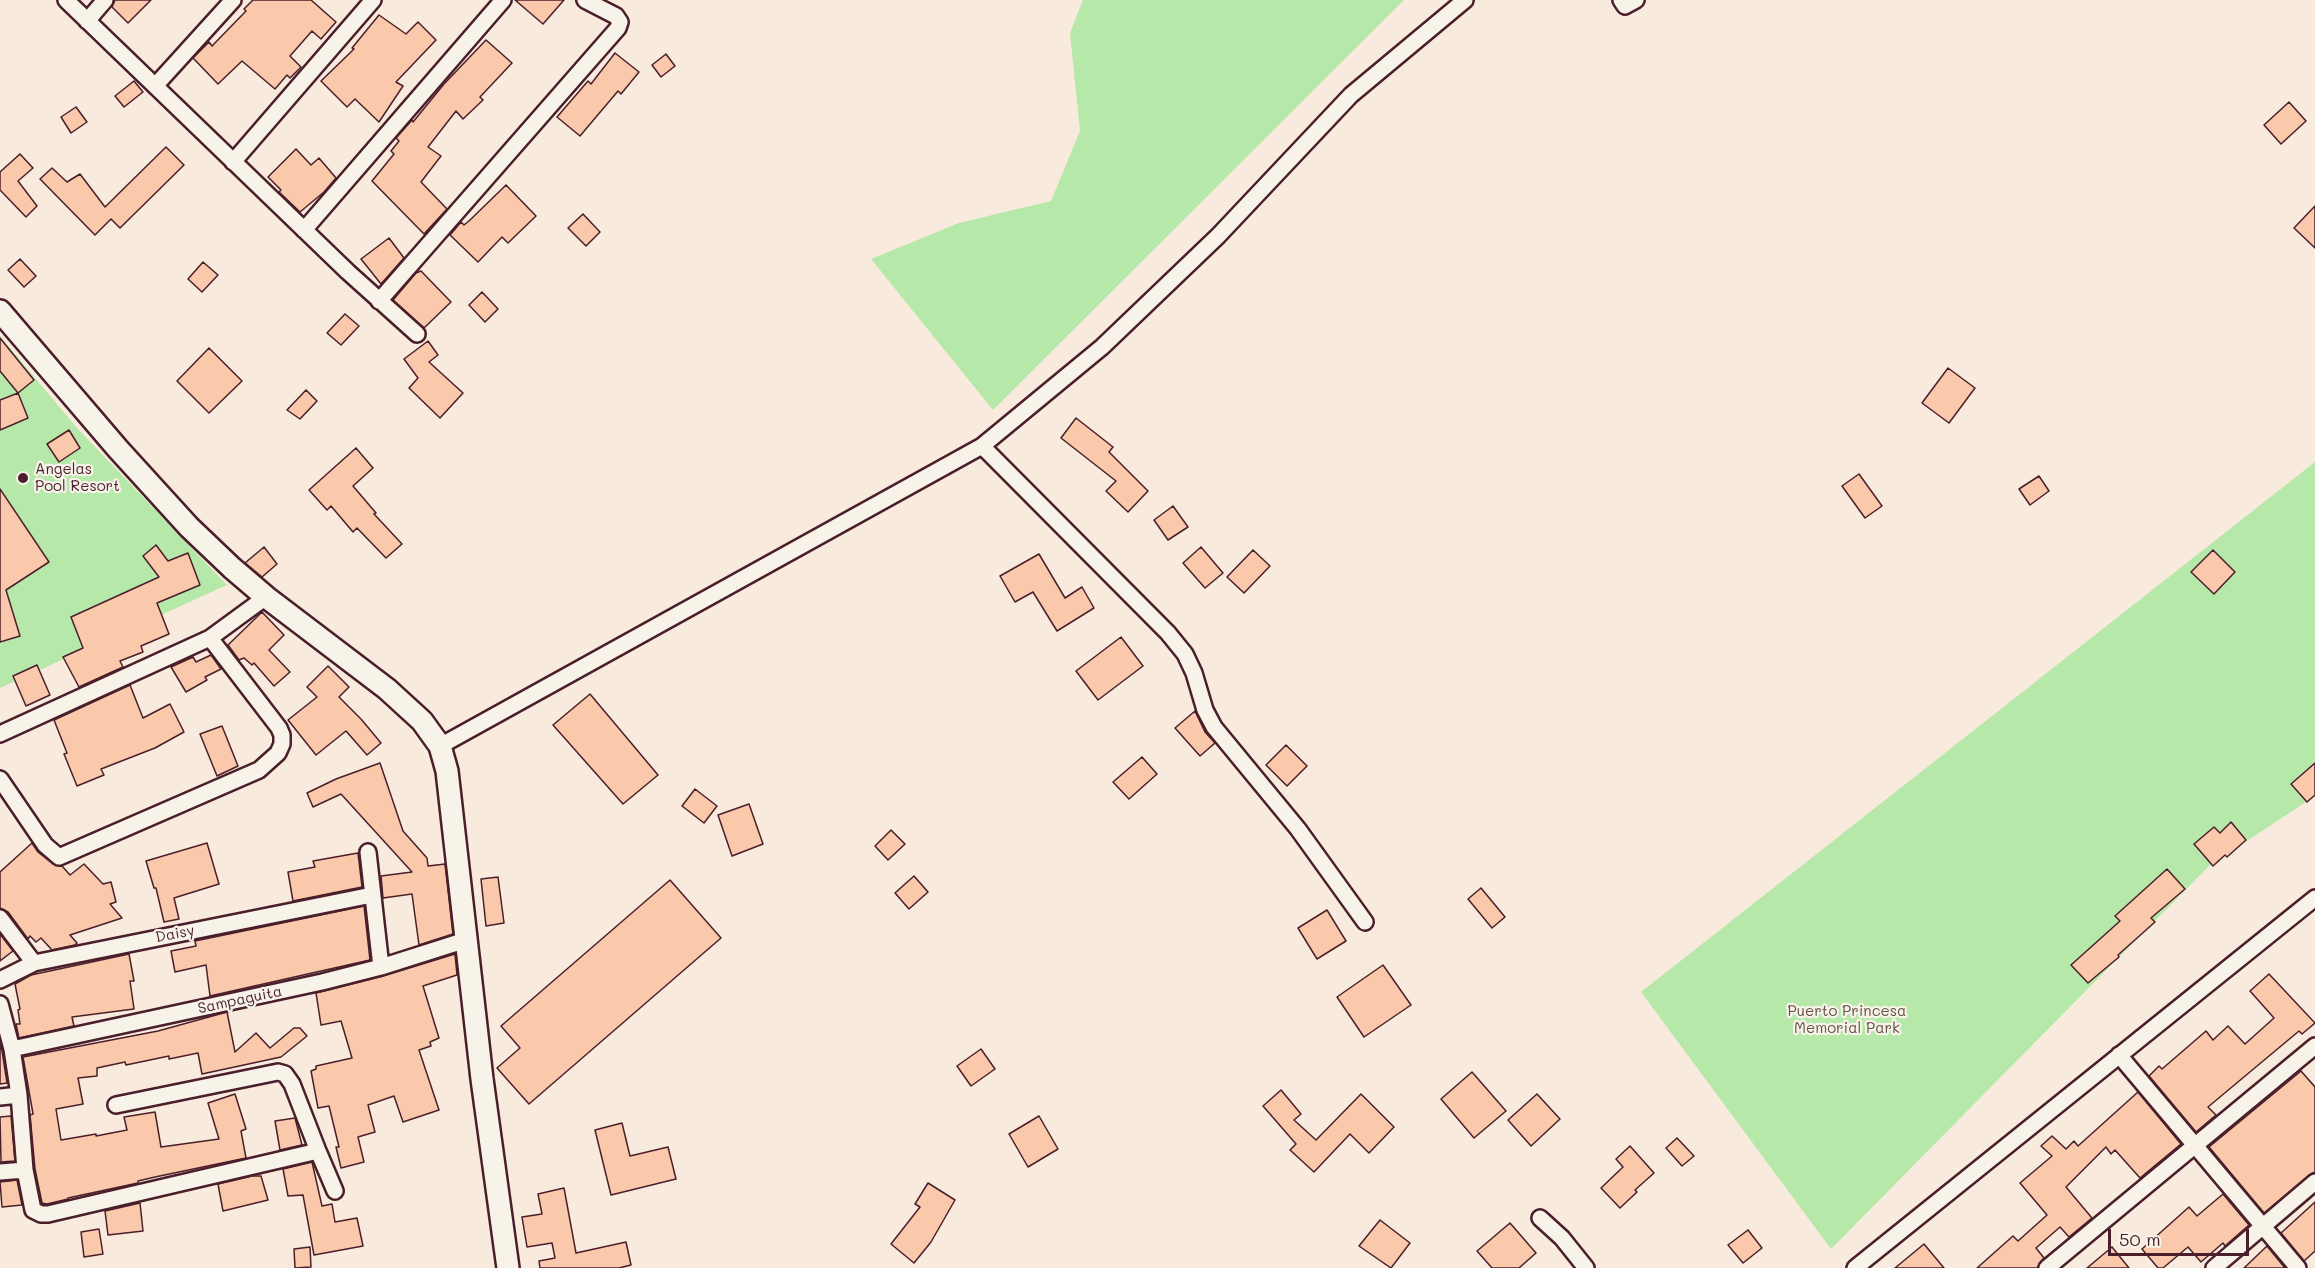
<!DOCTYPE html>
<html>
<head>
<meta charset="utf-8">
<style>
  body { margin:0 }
  #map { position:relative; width:2315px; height:1268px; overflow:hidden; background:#f8eadc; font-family:Mali,sans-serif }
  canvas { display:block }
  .scale { position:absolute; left:2108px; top:1229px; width:141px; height:27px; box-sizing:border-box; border:3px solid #4a1f2b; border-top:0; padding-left:8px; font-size:18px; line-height:21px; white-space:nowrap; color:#4a1f2b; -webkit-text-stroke:4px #f7f3e8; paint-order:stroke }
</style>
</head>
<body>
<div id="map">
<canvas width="2315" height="1268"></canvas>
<div class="scale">50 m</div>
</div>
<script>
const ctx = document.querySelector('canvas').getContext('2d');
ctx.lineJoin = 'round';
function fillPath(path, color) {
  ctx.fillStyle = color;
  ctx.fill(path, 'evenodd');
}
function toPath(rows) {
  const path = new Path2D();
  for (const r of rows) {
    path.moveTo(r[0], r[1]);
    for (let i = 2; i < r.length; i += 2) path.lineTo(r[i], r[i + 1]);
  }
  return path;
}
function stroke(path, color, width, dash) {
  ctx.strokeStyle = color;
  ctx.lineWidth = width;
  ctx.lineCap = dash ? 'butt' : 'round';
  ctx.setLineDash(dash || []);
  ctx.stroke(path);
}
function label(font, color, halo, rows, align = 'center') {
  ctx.font = font + ' Mali,sans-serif';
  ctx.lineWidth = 4.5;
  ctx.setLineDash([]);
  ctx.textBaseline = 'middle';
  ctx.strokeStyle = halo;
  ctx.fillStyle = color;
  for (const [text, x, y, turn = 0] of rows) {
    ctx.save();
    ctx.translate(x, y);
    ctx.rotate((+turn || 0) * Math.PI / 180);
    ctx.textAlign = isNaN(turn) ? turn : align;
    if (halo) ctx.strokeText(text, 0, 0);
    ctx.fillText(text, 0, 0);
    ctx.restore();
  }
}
fillPath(toPath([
  [1083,0,1404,0,993,410,871,259,959,223,1051,201,1080,131,1070,33],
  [0,336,77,428,227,585,0,688],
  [2315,462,2315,796,2209,866,1831,1249,1641,992]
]), '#b6e9a9');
const building = toPath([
  [115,0,151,0,128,23,112,7,115,0],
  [253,0,311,0,336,22,321,39,312,31,290,56,301,67,290,78,287,75,275,89,242,61,218,84,193,58,209,42,212,46,246,11,244,9,253,0],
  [515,0,564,0,543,24,515,0],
  [379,15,406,34,418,22,436,40,396,82,403,86,379,122,355,99,347,107,321,81,354,49,352,48,379,15],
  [486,40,512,63,480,97,483,100,463,119,456,111,428,147,441,156,421,182,447,209,424,234,372,181,394,154,391,151,399,141,396,138,412,120,413,122,444,84,486,40],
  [615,53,639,72,621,94,618,91,580,136,557,117,588,81,591,84,615,53],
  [666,54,675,66,661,77,652,65,666,54],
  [134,81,143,92,124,107,115,96,134,81],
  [2289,102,2306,121,2281,144,2264,125,2289,102],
  [76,107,87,122,71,133,61,117,76,107],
  [166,147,184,165,120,228,111,219,95,235,40,179,52,168,67,182,80,174,105,207,166,147],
  [296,149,311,165,319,158,336,178,324,192,300,212,279,192,281,190,268,177,296,149],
  [20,154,33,168,18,181,37,206,26,217,0,190,0,172,20,154],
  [506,185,536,216,508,243,502,237,478,262,450,235,461,222,464,225,470,220,506,185],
  [2315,206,2315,248,2294,228,2315,206],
  [583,214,600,232,586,246,568,228,583,214],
  [389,238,404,258,381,284,361,259,389,238],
  [20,259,36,276,24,287,8,270,20,259],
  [203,262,218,275,202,292,188,279,203,262],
  [421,271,451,302,424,328,393,300,416,273,421,271],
  [482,292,498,309,485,322,469,305,482,292],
  [345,314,359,326,341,345,327,333,345,314],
  [0,338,34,380,18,393,0,371,0,338],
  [428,341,438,355,429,362,463,393,440,418,409,388,418,378,404,359,428,341],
  [209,348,242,381,209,413,177,381,209,348],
  [1948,368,1975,388,1949,423,1922,403,1948,368],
  [306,390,317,401,300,419,287,410,306,390],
  [18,393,28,418,0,430,0,400,18,393],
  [1076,418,1113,447,1109,452,1148,491,1128,512,1106,491,1116,481,1061,438,1076,418],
  [69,430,80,448,59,462,47,444,69,430],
  [356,448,373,468,353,486,376,513,374,514,402,544,386,558,357,528,353,532,331,506,327,510,309,490,356,448],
  [1859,474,1882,506,1865,518,1842,486,1859,474],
  [2039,476,2049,491,2030,505,2019,489,2039,476],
  [0,489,49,562,6,590,20,636,0,642,0,489],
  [1173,506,1188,527,1168,540,1154,520,1173,506],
  [156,545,168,561,188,553,200,585,157,603,169,634,141,646,143,652,120,661,123,667,79,687,63,657,83,648,71,617,159,577,143,556,156,545],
  [264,547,277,564,262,577,245,563,264,547],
  [1201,547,1223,573,1205,588,1183,563,1201,547],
  [1253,550,1270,566,1244,593,1227,577,1253,550],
  [2213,550,2235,572,2214,594,2191,572,2213,550],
  [1039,554,1065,598,1082,587,1094,608,1057,631,1033,592,1015,602,1000,576,1039,554],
  [262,612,284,635,269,650,290,672,274,686,254,663,252,665,244,658,239,660,228,645,262,612],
  [1121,637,1143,666,1098,700,1076,671,1121,637],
  [211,655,221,669,205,677,207,680,186,692,171,667,193,657,196,662,211,655],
  [37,665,50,695,26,706,13,676,37,665],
  [328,666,349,687,339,697,361,719,381,743,367,755,346,731,316,755,288,720,317,697,307,687,328,666],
  [130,685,143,718,170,704,184,732,155,748,101,769,104,775,77,786,64,754,67,753,54,720,130,685],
  [590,694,658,775,623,804,553,725,590,694],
  [1195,711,1205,732,1215,743,1200,756,1175,728,1195,711],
  [222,726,238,766,217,776,200,734,222,726],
  [1286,745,1307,766,1287,786,1266,765,1286,745],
  [1142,757,1157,774,1129,799,1113,782,1142,757],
  [380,763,403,831,427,858,428,866,445,864,453,934,419,945,412,894,383,898,381,876,412,872,341,794,313,807,307,793,336,779,380,763],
  [2315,763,2315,795,2307,802,2291,784,2315,763],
  [695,789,717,806,704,823,682,806,695,789],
  [749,804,763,844,732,856,718,815,749,804],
  [2231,822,2246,840,2227,857,2225,855,2213,866,2194,844,2214,827,2220,833,2231,822],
  [891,830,905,844,888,860,875,846,891,830],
  [32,843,38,852,53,864,62,866,70,875,84,864,103,884,111,882,116,902,110,904,122,918,70,935,77,943,75,945,52,950,41,938,36,942,30,936,28,939,8,912,0,908,0,872,32,843],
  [207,843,219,884,174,898,179,919,164,922,156,888,154,888,146,861,207,843],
  [358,853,362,887,293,901,288,872,315,867,313,861,358,853],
  [2167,869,2185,889,2151,918,2155,922,2118,955,2119,957,2088,983,2071,965,2120,921,2115,916,2167,869],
  [914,876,928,892,909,909,895,893,914,876],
  [498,877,504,923,486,926,481,879,498,877],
  [670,880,721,938,529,1104,497,1068,520,1048,501,1026,670,880],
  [1481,888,1505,917,1492,928,1468,899,1481,888],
  [364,906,370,960,210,996,206,965,175,972,171,951,196,946,195,941,364,906],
  [1327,910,1346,941,1317,959,1298,928,1327,910],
  [0,934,13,951,0,961,0,934],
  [129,954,134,981,130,981,134,1009,72,1017,74,1026,19,1038,16,1024,20,1024,18,1010,20,1009,15,984,31,975,129,954],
  [455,954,457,975,423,986,439,1038,430,1042,431,1046,419,1050,439,1110,403,1122,394,1096,368,1105,375,1132,358,1137,364,1162,341,1168,336,1147,339,1147,329,1106,318,1108,311,1071,316,1069,316,1066,352,1058,341,1021,321,1025,316,993,383,976,455,954],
  [1383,965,1411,1005,1364,1037,1337,997,1383,965],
  [2269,974,2315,1023,2302,1034,2299,1031,2208,1107,2216,1115,2196,1132,2149,1076,2159,1066,2162,1069,2206,1031,2213,1040,2228,1026,2245,1044,2274,1018,2250,991,2269,974],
  [227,1012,235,1052,256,1033,270,1048,294,1028,300,1028,307,1036,281,1057,202,1074,198,1053,169,1059,169,1056,126,1065,125,1062,97,1068,97,1076,78,1078,83,1104,56,1109,61,1140,96,1134,96,1136,127,1130,124,1117,155,1112,161,1147,219,1139,208,1103,235,1094,246,1129,241,1131,246,1158,155,1177,138,1181,138,1183,68,1198,68,1199,47,1204,42,1203,35,1169,30,1115,33,1114,23,1057,158,1031,227,1012],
  [0,1042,2,1051,7,1083,0,1084,0,1042],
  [981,1049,995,1069,971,1086,957,1066,981,1049],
  [2301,1071,2315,1087,2315,1172,2309,1175,2264,1213,2209,1147,2301,1071],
  [1472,1072,1506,1111,1474,1138,1441,1099,1472,1072],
  [1281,1090,1301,1114,1294,1120,1316,1140,1361,1094,1394,1127,1369,1153,1350,1134,1314,1172,1290,1150,1296,1144,1263,1106,1281,1090],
  [2138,1092,2181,1144,2140,1178,2115,1150,2111,1154,2106,1147,2066,1187,2092,1218,2069,1237,2060,1227,2036,1248,2044,1258,2037,1268,1977,1268,2013,1236,2018,1241,2047,1215,2020,1183,2052,1156,2041,1146,2052,1136,2066,1149,2074,1141,2078,1146,2138,1092],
  [1537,1094,1560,1119,1531,1146,1508,1120,1537,1094],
  [11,1116,15,1161,1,1162,0,1117,11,1116],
  [1039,1116,1058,1149,1028,1167,1009,1134,1039,1116],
  [295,1118,302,1145,280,1150,275,1121,295,1118],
  [622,1123,630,1156,668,1147,676,1179,611,1195,595,1130,622,1123],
  [1677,1138,1694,1156,1682,1166,1666,1148,1677,1138],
  [1630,1146,1654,1173,1635,1190,1637,1192,1620,1208,1601,1188,1623,1167,1616,1159,1630,1146],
  [312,1162,322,1206,332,1204,335,1222,357,1218,363,1246,314,1255,303,1195,288,1196,283,1169,312,1162],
  [252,1176,261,1176,268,1200,223,1211,218,1184,252,1176],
  [17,1180,22,1205,2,1207,0,1182,17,1180],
  [928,1183,955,1200,931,1242,914,1263,891,1244,920,1207,915,1204,928,1183],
  [564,1188,576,1253,626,1242,631,1265,619,1268,540,1268,539,1261,555,1258,552,1243,527,1247,522,1217,542,1214,538,1194,564,1188],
  [2223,1194,2249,1225,2225,1246,2223,1243,2201,1262,2188,1247,2163,1268,2158,1268,2142,1249,2189,1207,2197,1216,2223,1194],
  [2315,1202,2315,1251,2304,1261,2281,1233,2315,1202],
  [140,1203,143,1231,108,1235,105,1211,140,1203],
  [1380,1220,1410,1243,1391,1268,1359,1246,1380,1220],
  [1510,1223,1536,1253,1519,1268,1492,1268,1477,1251,1510,1223],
  [99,1229,103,1254,84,1257,81,1232,99,1229],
  [1748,1230,1762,1248,1743,1263,1728,1245,1748,1230],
  [1924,1244,1944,1268,1895,1268,1924,1244],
  [2267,1246,2285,1268,2244,1268,2267,1246],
  [310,1247,311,1267,295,1268,294,1249,310,1247],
  [2112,1247,2129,1268,2087,1268,2112,1247]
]);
fillPath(building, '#fac8aa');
stroke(building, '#4a1f2b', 1.5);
const street = toPath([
  [66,0,348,272,417,334],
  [1621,0,1625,6,1636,0],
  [87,21,105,0],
  [155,86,233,0],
  [233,162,373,0],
  [304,230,503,0],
  [379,301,618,28,620,22,616,16,585,0],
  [982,446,1168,633,1185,654,1194,673,1205,710,1214,727,1298,829,1365,922],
  [0,734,210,638,266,597],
  [440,746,982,446,1102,347,1218,236,1351,95,1465,0],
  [0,779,45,845,59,857,259,770,278,753,282,744,282,735,279,728,210,638],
  [368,852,381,967],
  [0,918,34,963,372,895],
  [0,980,34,963],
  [0,1004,12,1049,19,1095,25,1170,33,1210,41,1214,48,1214,318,1151,335,1191],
  [12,1049,322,982,381,967,466,940],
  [2119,1055,2298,1268],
  [0,1097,19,1095],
  [116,1105,278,1072,285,1074,292,1084,318,1151],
  [0,1172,25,1170],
  [1540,1218,1562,1238,1586,1268],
  [1855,1268,2315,898],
  [2047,1268,2315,1046],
  [2214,1268,2315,1182]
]);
const secondary = toPath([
  [0,311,118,449,189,527,232,568,266,597,387,689,422,721,440,746,447,771,482,1079,508,1268]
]);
stroke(street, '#4a1f2b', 20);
stroke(secondary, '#4a1f2b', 26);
stroke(street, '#f7f3e8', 15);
stroke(secondary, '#f7f3e8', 21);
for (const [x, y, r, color] of [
  [23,478,6,"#4a1f2b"]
]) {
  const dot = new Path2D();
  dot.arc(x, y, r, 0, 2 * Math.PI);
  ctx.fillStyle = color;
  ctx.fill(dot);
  stroke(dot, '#f7f3e8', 2);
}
label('15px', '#4a1f2b', '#f7f3e8', [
  ["Angelas",35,469],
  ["Pool Resort",35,486]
], 'left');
label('15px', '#4a1f2b', '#f7f3e8', [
  ["Daisy",175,934,-11],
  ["Sampaguita",240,1000,-12]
]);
label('15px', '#65524a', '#f7f3e8', [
  ["Puerto Princesa",1847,1011],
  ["Memorial Park",1847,1028]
]);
</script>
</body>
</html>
